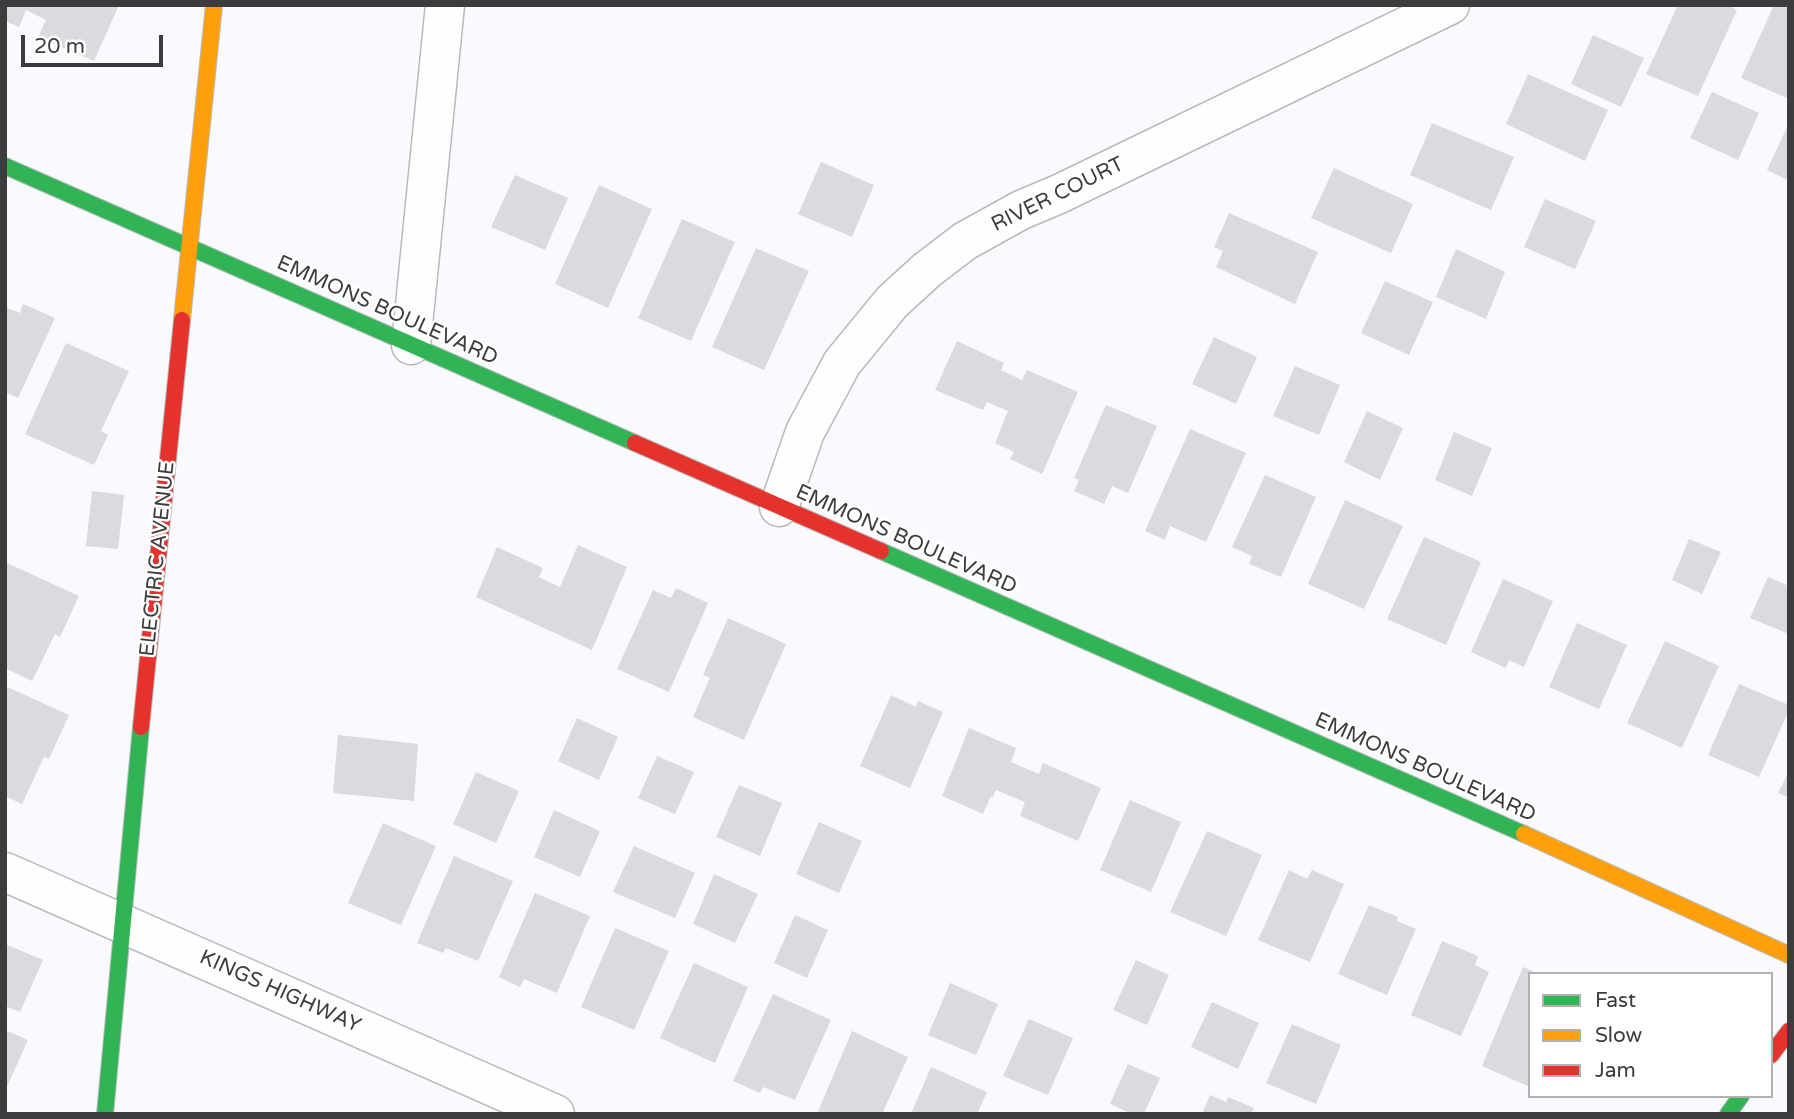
<!DOCTYPE html>
<html>
<head>
<meta charset="utf-8">
<style>
  body { margin:0 }
  #map { position:relative; width:1794px; height:1119px; overflow:hidden; background:#f8fafd; font-family:"Varela Round",sans-serif }
  canvas { display:block }
  .frame { position:absolute; inset:0; border:7px solid #3b3c3e; pointer-events:none }
  .legend { position:absolute; left:1528px; top:972px; width:245px; height:126px; box-sizing:border-box; background:#fff; border:2px solid #b1b1b2; margin:0; padding:9px 12px; list-style:none; font-size:21px; color:#3b3c3e }
  .legend li { display:flex; align-items:center; gap:14px; height:35px }
  .legend b { width:35px; border:2px solid #b1b1b2 }
  .scale { position:absolute; left:21px; top:35px; width:142px; height:32px; box-sizing:border-box; border:4px solid #3b3c3e; border-top:0; padding-left:9px; font-size:21px; line-height:24px; white-space:nowrap; color:#3b3c3e; -webkit-text-stroke:5px #fff; paint-order:stroke }
</style>
</head>
<body>
<div id="map">
<canvas width="1794" height="1119"></canvas>
<div class="frame"></div>
<ul class="legend">
<li><b style="height:9px;background:#30b455"></b>Fast</li>
<li><b style="height:9px;background:#ff9f0a"></b>Slow</li>
<li><b style="height:9px;background:#e5322d"></b>Jam</li>
</ul>
<div class="scale">20 m</div>
</div>
<script>
const ctx = document.querySelector('canvas').getContext('2d');
ctx.lineJoin = 'round';
function fillPath(path, color) {
  ctx.fillStyle = color;
  ctx.fill(path, 'evenodd');
}
function toPath(rows) {
  const path = new Path2D();
  for (const r of rows) {
    path.moveTo(r[0], r[1]);
    for (let i = 2; i < r.length; i += 2) path.lineTo(r[i], r[i + 1]);
  }
  return path;
}
function stroke(path, color, width, dash) {
  ctx.strokeStyle = color;
  ctx.lineWidth = width;
  ctx.lineCap = dash ? 'butt' : 'round';
  ctx.setLineDash(dash || []);
  ctx.stroke(path);
}
function label(font, color, halo, rows, align = 'center') {
  ctx.font = font + ' "Varela Round",sans-serif';
  ctx.lineWidth = 5;
  ctx.setLineDash([]);
  ctx.textBaseline = 'middle';
  ctx.strokeStyle = halo;
  ctx.fillStyle = color;
  for (const [text, x, y, turn = 0] of rows) {
    ctx.save();
    ctx.translate(x, y);
    ctx.rotate((+turn || 0) * Math.PI / 180);
    ctx.textAlign = isNaN(turn) ? turn : align;
    if (halo) ctx.strokeText(text, 0, 0);
    ctx.fillText(text, 0, 0);
    ctx.restore();
  }
}
fillPath(toPath([
  [5,5,119,5,94,61,38,37,46,20,26,10,19,27,5,21],
  [1678,5,1727,5,1737,10,1698,96,1646,74],
  [1774,5,1789,5,1789,99,1741,78],
  [1593,35,1644,58,1621,107,1571,84],
  [1528,74,1608,110,1585,161,1506,124],
  [1712,92,1759,113,1738,160,1690,138],
  [1432,123,1514,157,1491,210,1410,175],
  [1789,123,1789,181,1767,170],
  [821,162,874,185,852,237,798,214],
  [1334,168,1413,204,1391,253,1311,218],
  [515,175,568,198,545,250,491,227],
  [599,185,652,209,608,308,555,284],
  [1545,199,1596,221,1575,269,1524,247],
  [1229,213,1318,252,1295,304,1216,267,1223,251,1214,247],
  [682,219,735,242,691,341,638,318],
  [756,248,809,271,764,370,712,347],
  [1456,249,1505,272,1486,319,1436,297],
  [1385,281,1433,302,1409,355,1361,333],
  [23,304,55,318,18,398,5,392,5,307,20,313],
  [1214,337,1257,357,1236,404,1192,384],
  [957,341,1004,363,1001,370,1022,380,1027,370,1078,392,1042,474,1010,459,1014,452,995,443,1008,411,987,402,983,410,935,390],
  [66,343,129,371,101,431,108,435,94,465,25,434],
  [1295,366,1340,385,1319,435,1273,416],
  [1106,405,1157,426,1128,493,1112,486,1104,504,1074,491,1079,480,1074,478],
  [1367,411,1403,428,1380,480,1344,462],
  [1190,429,1246,453,1206,542,1170,526,1165,540,1145,531],
  [1454,432,1492,448,1472,496,1435,480],
  [1265,475,1316,497,1281,577,1249,564,1252,556,1232,547],
  [92,491,124,495,118,549,86,546],
  [1345,500,1403,526,1364,609,1308,584],
  [1424,537,1481,562,1446,645,1387,619],
  [1689,539,1721,552,1702,594,1672,580],
  [578,545,627,567,592,650,476,597,497,547,543,568,539,577,560,587],
  [5,562,79,596,60,637,55,634,32,681,5,668],
  [1768,577,1789,586,1789,634,1750,618],
  [1503,579,1553,601,1524,667,1509,660,1506,668,1471,652],
  [676,588,708,603,669,692,617,669,653,590,671,598],
  [728,618,786,644,744,740,693,717,710,678,703,675],
  [1577,623,1627,645,1599,709,1549,687],
  [1665,641,1719,666,1682,748,1627,723],
  [1739,684,1789,705,1789,710,1759,777,1708,755],
  [5,686,69,715,49,759,44,757,22,804,5,796],
  [891,695,916,707,918,701,943,712,910,788,860,766],
  [577,718,618,737,599,780,558,761],
  [969,728,1016,748,1011,762,1039,774,1043,763,1101,788,1078,841,1020,816,1025,802,996,790,993,797,991,796,983,814,942,796],
  [338,735,418,744,414,801,333,793],
  [657,756,694,772,675,814,638,798],
  [1789,771,1789,798,1778,793],
  [476,772,519,791,496,843,453,824],
  [739,785,782,803,760,856,716,837],
  [1130,800,1181,822,1151,892,1100,870],
  [554,810,600,831,580,877,534,857],
  [819,822,862,841,839,893,796,874],
  [383,823,436,846,401,925,348,903],
  [1207,831,1262,855,1226,936,1170,912],
  [634,846,695,873,675,918,613,892],
  [454,856,513,881,478,961,446,948,443,953,417,943],
  [1289,870,1307,879,1312,870,1344,884,1310,962,1258,940],
  [714,874,758,894,735,943,693,924],
  [535,893,590,916,557,993,524,979,520,987,499,977],
  [1369,905,1398,917,1397,921,1416,929,1387,995,1338,974],
  [795,915,828,930,807,978,774,963],
  [615,928,669,951,634,1030,581,1007],
  [1442,941,1478,956,1475,965,1489,972,1461,1036,1411,1015],
  [5,944,43,960,20,1012,5,1006],
  [1136,960,1169,975,1147,1025,1113,1010],
  [694,963,748,987,715,1063,660,1038],
  [1523,967,1539,974,1530,974,1530,1087,1482,1066],
  [950,983,998,1004,976,1055,928,1035],
  [773,994,831,1020,795,1100,763,1087,760,1093,733,1081],
  [1212,1002,1259,1023,1238,1069,1191,1047],
  [1029,1019,1073,1038,1048,1095,1003,1076],
  [1292,1024,1341,1045,1316,1104,1266,1083],
  [5,1030,28,1040,5,1091],
  [852,1031,908,1057,882,1114,817,1114],
  [1128,1064,1160,1078,1144,1114,1132,1114,1110,1104],
  [931,1067,987,1092,977,1114,911,1114],
  [1210,1095,1226,1102,1228,1097,1254,1108,1251,1114,1202,1114]
]), '#dadbde');
const street = toPath([
  [411,345,445,5],
  [779,507,805,432,842,363,892,302,927,270,965,241,1021,210,1059,194,1450,5],
  [5,872,555,1114]
]);
const fast = toPath([
  [5,166,635,443],
  [881,551,1524,834],
  [105,1114,141,727],
  [1728,1114,1741,1096]
]);
const slow = toPath([
  [182,320,214,5],
  [1524,834,1789,955]
]);
const jam = toPath([
  [635,443,881,551],
  [141,727,182,320],
  [1771,1055,1789,1031]
]);
stroke(street, '#b7b9bb', 41);
stroke(fast, '#b7b9bb', 18);
stroke(slow, '#b7b9bb', 18);
stroke(jam, '#b7b9bb', 18);
stroke(street, '#fefeff', 38);
stroke(fast, '#30b455', 16);
stroke(slow, '#ff9f0a', 16);
stroke(jam, '#e5322d', 16);
label('21px', '#3b3c3e', '#fff', [
  ["RIVER COURT",1058,195,-26],
  ["EMMONS BOULEVARD",387,311,24],
  ["EMMONS BOULEVARD",906,540,24],
  ["ELECTRIC AVENUE",158,559,-84],
  ["EMMONS BOULEVARD",1425,768,24],
  ["KINGS HIGHWAY",280,992,24]
]);
</script>
</body>
</html>
